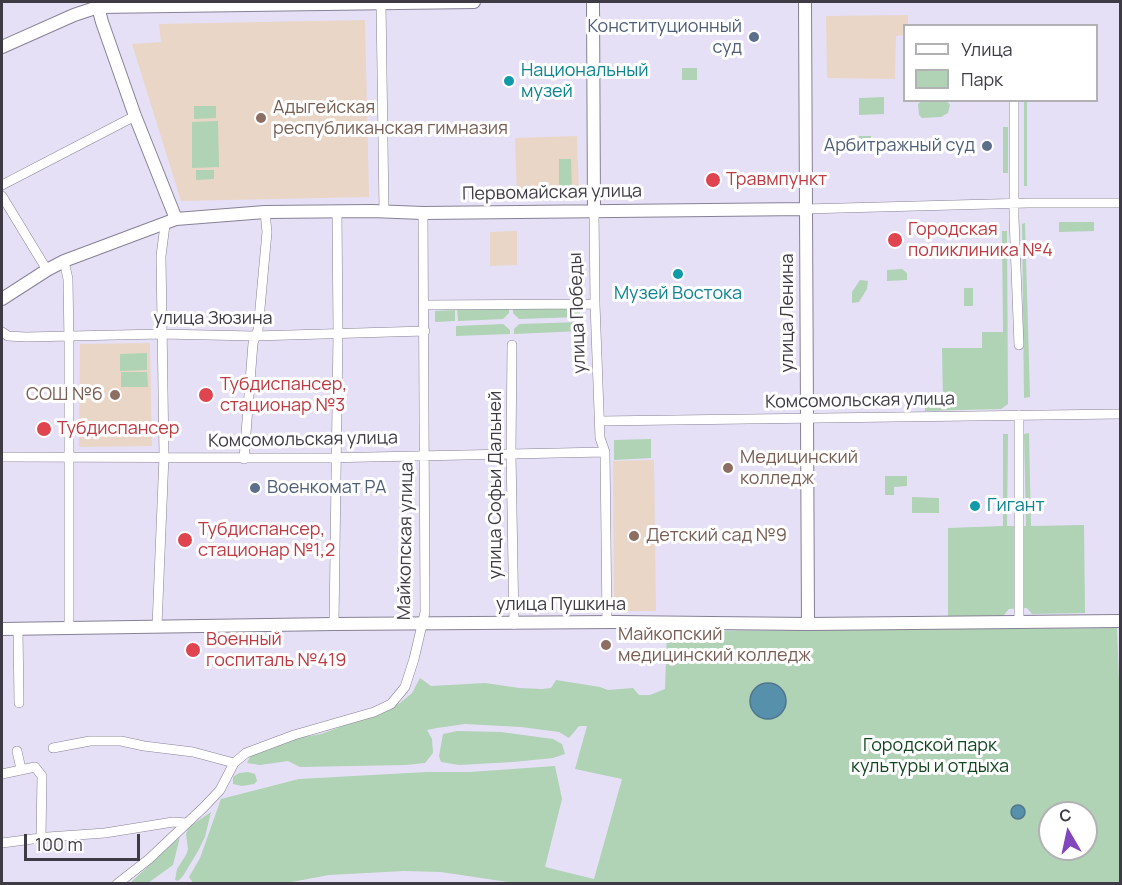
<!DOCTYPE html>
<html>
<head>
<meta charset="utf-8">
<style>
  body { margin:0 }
  #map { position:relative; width:1122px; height:885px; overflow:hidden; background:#e6e0f6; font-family:Manrope,sans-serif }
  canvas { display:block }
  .frame { position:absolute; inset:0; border:3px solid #3e3b44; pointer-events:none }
  .legend { position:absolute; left:903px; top:24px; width:195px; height:78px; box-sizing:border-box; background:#fff; border:2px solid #b2b1b4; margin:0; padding:8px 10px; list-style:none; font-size:18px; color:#3e3b44 }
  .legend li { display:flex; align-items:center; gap:12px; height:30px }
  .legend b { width:30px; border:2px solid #b2b1b4 }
  .north { position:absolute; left:1038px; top:801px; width:60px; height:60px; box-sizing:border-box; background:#fff; border:2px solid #b2b1b4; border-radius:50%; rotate:351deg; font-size:16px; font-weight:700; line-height:24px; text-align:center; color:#3e3b44 }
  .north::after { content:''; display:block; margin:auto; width:21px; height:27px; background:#8347bd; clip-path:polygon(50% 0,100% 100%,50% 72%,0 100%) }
  .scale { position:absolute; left:24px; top:834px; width:116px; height:27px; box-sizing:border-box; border:3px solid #3e3b44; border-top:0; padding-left:8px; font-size:18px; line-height:21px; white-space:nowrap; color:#3e3b44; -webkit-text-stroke:4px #fff; paint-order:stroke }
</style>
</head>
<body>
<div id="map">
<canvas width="1122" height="885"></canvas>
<div class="frame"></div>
<ul class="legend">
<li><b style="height:8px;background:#fff"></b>Улица</li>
<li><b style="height:16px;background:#b0d2b5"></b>Парк</li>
</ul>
<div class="north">С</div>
<div class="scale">100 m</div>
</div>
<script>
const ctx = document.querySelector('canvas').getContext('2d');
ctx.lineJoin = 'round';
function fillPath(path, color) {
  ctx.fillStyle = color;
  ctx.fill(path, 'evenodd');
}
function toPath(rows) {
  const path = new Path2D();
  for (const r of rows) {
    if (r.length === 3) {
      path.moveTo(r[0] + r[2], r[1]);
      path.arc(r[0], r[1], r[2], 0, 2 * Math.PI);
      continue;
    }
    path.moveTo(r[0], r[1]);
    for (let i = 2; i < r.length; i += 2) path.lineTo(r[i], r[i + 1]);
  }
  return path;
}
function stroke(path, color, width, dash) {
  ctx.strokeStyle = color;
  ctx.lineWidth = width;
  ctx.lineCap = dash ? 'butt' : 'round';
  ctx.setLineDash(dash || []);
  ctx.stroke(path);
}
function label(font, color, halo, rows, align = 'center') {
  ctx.font = font + ' Manrope,sans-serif';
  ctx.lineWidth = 6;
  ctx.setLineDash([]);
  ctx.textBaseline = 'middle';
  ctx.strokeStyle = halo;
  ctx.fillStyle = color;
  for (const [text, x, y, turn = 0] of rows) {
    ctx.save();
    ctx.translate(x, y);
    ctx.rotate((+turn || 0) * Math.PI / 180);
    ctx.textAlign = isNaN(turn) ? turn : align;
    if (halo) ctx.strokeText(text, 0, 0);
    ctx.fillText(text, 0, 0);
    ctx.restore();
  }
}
fillPath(toPath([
  [908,15,908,25,904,26,904,35,896,36,895,79,827,78,826,16],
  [365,20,369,197,181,201,132,44,161,42,159,24],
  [577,136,579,193,517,195,515,138],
  [517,231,517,265,490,266,490,232],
  [150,343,152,446,79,447,80,344],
  [654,460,656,611,614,611,613,461]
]), '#e9d6c6');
fillPath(toPath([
  [682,68,697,68,697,80,682,80],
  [884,97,884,114,859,115,859,98],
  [946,100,950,105,948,113,941,117,922,118,919,115,918,104,922,101],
  [1024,101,1027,101,1027,186,1024,186],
  [194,106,216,106,216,118,194,119],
  [218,121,219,167,192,168,192,122],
  [1003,127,1008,127,1008,173,1003,173],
  [859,136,871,136,871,153,859,153],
  [559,159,571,159,572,191,559,191],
  [196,170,214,170,214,179,196,180],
  [1059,222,1094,222,1094,231,1059,232],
  [1025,223,1030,397,1024,398,1022,224],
  [1002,231,1007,231,1008,404,1001,409,925,411,925,402,943,401,942,348,982,348,982,332,1003,332],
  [902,269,907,273,907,280,887,281,887,270],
  [860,280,868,281,867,289,859,302,852,303,852,292],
  [964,288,973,288,973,306,964,306],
  [580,306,580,317,519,319,513,313,513,307],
  [509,307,509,313,503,319,458,321,457,308],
  [455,310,455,321,435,322,435,311],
  [581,322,581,331,514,334,514,329,519,324],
  [503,324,510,330,510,334,456,336,456,326],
  [147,353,147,370,120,371,120,354],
  [121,372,147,372,148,387,121,387],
  [1029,433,1031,526,1084,525,1085,613,1032,614,1027,608,1009,609,1003,616,948,617,948,528,1003,526,1003,434,1008,434,1007,526,1026,526,1024,434],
  [651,439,651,458,614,460,614,440],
  [885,476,907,476,907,486,894,487,894,495,885,495],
  [912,497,939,498,939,513,912,513],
  [1117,628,1120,707,1120,883,521,884,441,872,404,871,329,875,281,884,193,883,189,877,200,858,221,799,299,779,427,772,470,772,555,766,562,799,545,867,594,879,622,779,575,769,587,726,579,726,569,738,559,732,521,727,465,724,437,728,427,730,432,739,433,753,425,763,406,765,300,767,288,761,260,765,247,763,251,755,297,738,321,734,385,711,400,703,412,693,420,678,431,686,485,683,519,688,542,689,551,688,556,680,600,687,608,690,633,688,639,695,650,695,665,689,667,631],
  [1050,813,1086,813,1086,849,1050,849],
  [457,731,501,732,553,739,562,744,565,754,553,758,513,762,459,765,441,762,439,756,443,734],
  [248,772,255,774,257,781,254,784,242,786,233,784,233,777,239,773],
  [211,812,205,837,198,851,183,876,178,881,175,880,177,869,186,855,188,849,186,834,189,827],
  [180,837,173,865,148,883,130,883]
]), '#b0d2b5');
const water = toPath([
  [768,701,18],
  [1018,812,7]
]);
fillPath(water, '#5790ab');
stroke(water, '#50768c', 1.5);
const street = toPath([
  [381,2,384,211],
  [1014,100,1014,218,1019,345],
  [2,185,135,116],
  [2,196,47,270],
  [805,209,1028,203,1120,203],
  [594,210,595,304,600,438,605,452,607,623],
  [64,261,68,279,69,343,69,628],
  [425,305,595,304],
  [2,332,8,336,26,337,161,334,255,336,425,331],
  [512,345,511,453,514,624],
  [600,421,1120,414],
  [2,457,323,458,605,452],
  [244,459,253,343,258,330,267,232,265,212],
  [1019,621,1019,415],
  [334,624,338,333,337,212],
  [157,626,164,456,161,256,165,225],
  [18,629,19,703],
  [53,748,90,741,121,741,144,746,193,752,234,763],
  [17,751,21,769],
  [2,774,35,767,42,776,41,837],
  [2,843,48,837,105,833,173,822,187,823],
  [117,884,149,859,204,807,220,790,234,763,246,753,294,735,374,712,391,704,405,687,414,659,425,612,423,213]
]);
const secondary = toPath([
  [593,2,594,210],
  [805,2,808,624],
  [98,7,102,22,135,116,176,219],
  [2,47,74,15,98,7,474,2],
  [2,299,47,270,64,261,176,219,265,212,372,211,423,213,805,209],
  [2,629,334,624,615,622,808,624,1120,621]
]);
stroke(street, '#878195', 10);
stroke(secondary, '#878195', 14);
stroke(street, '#fff', 9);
stroke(secondary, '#fff', 12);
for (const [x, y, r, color] of [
  [754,37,6,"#5c6f8a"],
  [509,81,6,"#0f9aa8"],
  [261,118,6,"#8d6e63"],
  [987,146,6,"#5c6f8a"],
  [713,180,8,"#e0444e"],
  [895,240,8,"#e0444e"],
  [678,274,6,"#0f9aa8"],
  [115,395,6,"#8d6e63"],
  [206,395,8,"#e0444e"],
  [44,429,8,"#e0444e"],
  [728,468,6,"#8d6e63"],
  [255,488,6,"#5c6f8a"],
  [975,506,6,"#0f9aa8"],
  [634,536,6,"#8d6e63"],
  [185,540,8,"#e0444e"],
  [606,645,6,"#8d6e63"],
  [193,650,8,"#e0444e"]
]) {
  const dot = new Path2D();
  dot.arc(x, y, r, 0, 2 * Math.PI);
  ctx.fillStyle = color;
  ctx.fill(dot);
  stroke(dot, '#fff', 2);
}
label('18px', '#4e5e75', '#fff', [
  ["Конституционный",742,27],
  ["суд",742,48],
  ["Арбитражный суд",975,146],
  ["Военкомат РА",267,488,"left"]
], 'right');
label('18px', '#0d838f', '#fff', [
  ["Национальный",521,71],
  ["музей",521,92],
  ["Музей Востока",678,294,"center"],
  ["Гигант",987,506]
], 'left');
label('18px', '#785e54', '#fff', [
  ["Адыгейская",273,108],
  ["республиканская гимназия",273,129],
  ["СОШ №6",103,395,"right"],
  ["Медицинский",740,458],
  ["колледж",740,479],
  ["Детский сад №9",646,536],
  ["Майкопский",618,635],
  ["медицинский колледж",618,656]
], 'left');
label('18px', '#be3a42', '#fff', [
  ["Травмпункт",726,180],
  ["Городская",908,230],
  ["поликлиника №4",908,251],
  ["Тубдиспансер,",220,385],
  ["стационар №3",220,406],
  ["Тубдиспансер",57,429],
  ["Тубдиспансер,",198,530],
  ["стационар №1,2",198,551],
  ["Военный",206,640],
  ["госпиталь №419",206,661]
], 'left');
label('18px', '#3e3b44', '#fff', [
  ["Первомайская улица",552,193,-1],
  ["улица Победы",578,313,-92],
  ["улица Ленина",788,313,-90],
  ["улица Зюзина",213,319],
  ["Комсомольская улица",860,401,-1],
  ["Комсомольская улица",303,440,-1],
  ["улица Софьи Дальней",496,485,-90],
  ["Майкопская улица",406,541,-89],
  ["улица Пушкина",561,605]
]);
label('18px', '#124521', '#fff', [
  ["Городской парк",930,746],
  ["культуры и отдыха",930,767]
]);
</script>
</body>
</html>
